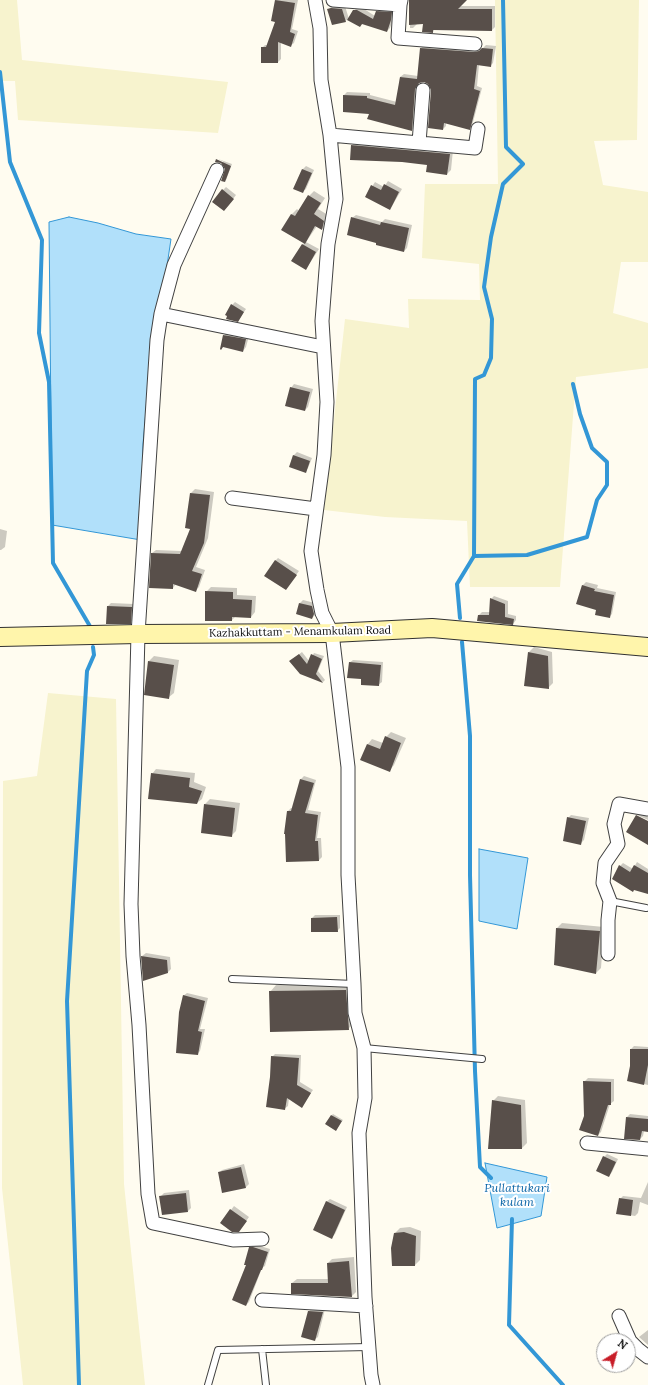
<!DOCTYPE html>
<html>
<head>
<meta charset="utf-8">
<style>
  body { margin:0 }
  #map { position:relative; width:648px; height:1385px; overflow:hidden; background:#fffcf0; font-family:Lora,serif }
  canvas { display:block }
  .north { position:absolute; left:596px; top:1333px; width:40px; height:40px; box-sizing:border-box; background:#fff; border:1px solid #9f9f9f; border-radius:50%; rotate:37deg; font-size:11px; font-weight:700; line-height:16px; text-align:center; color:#0f0f0f }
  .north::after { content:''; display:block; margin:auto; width:14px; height:18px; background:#c81d28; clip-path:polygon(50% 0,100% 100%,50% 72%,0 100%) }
</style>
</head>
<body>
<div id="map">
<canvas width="648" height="1385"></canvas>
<div class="north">N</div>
</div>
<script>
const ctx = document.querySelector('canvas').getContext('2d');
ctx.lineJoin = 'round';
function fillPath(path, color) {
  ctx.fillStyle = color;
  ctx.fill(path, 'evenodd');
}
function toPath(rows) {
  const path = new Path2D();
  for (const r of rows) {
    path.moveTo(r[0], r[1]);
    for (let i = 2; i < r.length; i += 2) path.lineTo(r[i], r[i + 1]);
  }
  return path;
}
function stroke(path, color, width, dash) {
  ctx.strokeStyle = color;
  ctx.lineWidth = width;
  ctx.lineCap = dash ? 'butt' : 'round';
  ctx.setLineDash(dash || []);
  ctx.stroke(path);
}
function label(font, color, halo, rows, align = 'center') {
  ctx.font = font + ' Lora,serif';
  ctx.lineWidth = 4;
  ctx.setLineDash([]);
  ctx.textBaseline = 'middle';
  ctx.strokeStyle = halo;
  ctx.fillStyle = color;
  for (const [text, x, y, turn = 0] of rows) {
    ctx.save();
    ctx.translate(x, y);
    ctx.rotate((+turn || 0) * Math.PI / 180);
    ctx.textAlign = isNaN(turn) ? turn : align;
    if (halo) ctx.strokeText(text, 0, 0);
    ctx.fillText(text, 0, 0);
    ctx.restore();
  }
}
fillPath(toPath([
  [0,0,17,0,22,60,228,82,218,133,18,120,15,81,0,81],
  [495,0,639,0,637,140,594,141,603,185,648,192,648,262,621,262,613,313,648,323,648,368,576,377,560,587,470,587,467,521,385,517,324,510,345,319,409,328,408,299,480,300,479,264,422,258,425,184,498,184],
  [48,693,116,699,124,1184,145,1385,23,1385,2,1188,3,781,37,776]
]), '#f7f3ce');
const water = toPath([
  [69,217,98,223,136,234,171,239,147,400,143,444,141,540,52,525,49,222,69,217],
  [479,849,528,858,517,929,479,921,479,849],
  [485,1163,547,1177,541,1216,497,1228,485,1163]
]);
fillPath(water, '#b1e0fa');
stroke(water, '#3397d6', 1);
fillPath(toPath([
  [276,0,298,0,292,29,298,31,294,43,290,46,281,42,281,59,278,62,262,48,265,45,268,45,277,21,272,20],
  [410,0,466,0,460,6,495,6,495,27,492,30,435,29,433,32,424,23,417,24,413,28,410,28],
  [332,6,345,6,349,19,357,7,361,7,375,16,380,8,394,10,394,16,390,28,387,31,363,23,360,26,348,19,345,21,329,9],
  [424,45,478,49,483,48,486,45,496,46,493,63,490,66,479,65,477,86,482,88,472,126,469,129,446,123,446,126,443,129,431,86,423,81,420,82,418,85,415,127,412,130,370,113,344,95,347,92,370,93,370,95,397,102,400,77,404,74,418,76,421,48],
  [356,141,453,150,451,170,447,174,428,164,352,145],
  [218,159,232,164,226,180,225,165,220,162,224,162],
  [306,166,314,170,306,189,302,192,294,188,303,169],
  [388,181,402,189,392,206,389,209,366,196,375,182,384,187],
  [226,187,236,195,227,207,223,190],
  [314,191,325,198,318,209,328,215,327,224,322,229,317,226,306,242,319,249,306,269,303,244,304,243,283,230,292,214,297,209,299,211,309,196],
  [356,215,382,222,385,219,412,225,407,248,404,251,377,242,352,218],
  [235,302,246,309,238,321,232,305],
  [227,332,249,336,246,347,243,351,224,335],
  [294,384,313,389,308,407,305,410,291,388],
  [297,452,312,458,308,468,305,472,290,466,294,455],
  [195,489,214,492,208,538,196,567,205,570,199,587,195,591,176,584,173,588,152,553,156,550,182,551,192,528,191,493],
  [0,529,7,531,5,547,1,550,0,550],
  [278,558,299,571,286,589,275,561],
  [586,582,598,585,597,588,616,592,612,614,609,617,597,610,578,603,583,585],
  [211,587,237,588,237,595,256,596,255,612,251,617,236,616,232,620,206,592],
  [494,596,508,601,508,614,516,616,516,620,513,624,479,615,482,612,490,612,491,599],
  [303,600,315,603,317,610,315,615,312,618,297,614,300,603],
  [111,603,134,604,133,619,130,623,108,606],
  [534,647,552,652,553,683,548,688,529,652],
  [302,652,309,661,314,653,324,656,318,671,325,680,323,682,301,673,293,659],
  [154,656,179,660,174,693,169,697,149,661],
  [353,660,383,662,382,682,378,685,362,678,349,663],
  [391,732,406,738,394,765,390,770,362,759,368,744,372,739,383,743,386,737],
  [156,769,195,773,194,782,206,787,202,799,197,803,152,774],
  [304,776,316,780,308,810,321,812,317,838,321,838,322,857,319,860,286,834,288,811,291,808,293,808,301,779],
  [210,799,240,803,236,831,231,836,202,832,205,804],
  [640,812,648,817,648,820,637,815],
  [571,815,589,818,584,840,581,843,568,818],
  [637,862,648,869,648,893,620,866,623,863,633,869],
  [315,915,340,915,340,928,337,931,312,931,312,918],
  [562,923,604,927,601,968,596,973,557,928],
  [146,953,170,957,171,969,168,972,142,956],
  [352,983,355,1022,348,1029,270,992,276,985],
  [187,993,208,998,200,1029,205,1029,200,1051,197,1054,183,996],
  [634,1046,648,1047,648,1085,628,1080,631,1066,631,1049],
  [275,1054,301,1055,300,1082,313,1090,302,1106,289,1098,288,1106,284,1109,271,1077,272,1057],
  [588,1078,614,1079,614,1101,610,1104,601,1132,598,1135,585,1116,584,1082],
  [498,1096,525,1100,527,1143,522,1148,493,1101],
  [333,1114,343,1120,336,1130,332,1115],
  [630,1114,648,1116,648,1131,644,1131,643,1136,640,1139,627,1117],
  [607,1154,618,1159,612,1172,609,1176,604,1157],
  [244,1164,249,1184,246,1187,219,1173,222,1170],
  [648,1182,648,1205,640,1202,638,1213,635,1216,618,1213,620,1199,623,1196,641,1198],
  [189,1190,191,1208,188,1211,160,1197,164,1193],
  [330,1199,347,1207,335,1234,332,1237,326,1202],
  [234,1206,249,1217,242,1227,221,1223],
  [410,1227,421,1231,420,1260,415,1265,395,1233,400,1228],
  [253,1245,257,1245,270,1249,265,1266,262,1268,249,1302,246,1305,248,1265,250,1248],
  [354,1257,356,1292,352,1296,292,1283,297,1279,329,1279,328,1263,332,1259],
  [312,1308,325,1309,318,1337,314,1340,309,1311],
  [648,1330,648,1345,639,1337]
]), '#0003');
stroke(toPath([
  [503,0,506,147,523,164,503,184,491,237,484,287,492,319,491,358,484,375,475,379,474,556,527,555,587,537,597,500,607,485,607,462,592,448,580,414,573,384],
  [0,72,10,162,42,240,39,333,49,382,53,563,91,628],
  [460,618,457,584,474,556],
  [462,642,470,736,470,875,475,1071,480,1167,491,1178],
  [512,1219,509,1325,563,1385],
  [79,1385,67,1001,87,671,94,655,93,647]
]), '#3397d6', 4);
fillPath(toPath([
  [275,0,295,3,290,32,295,34,291,47,278,42,278,63,261,63,261,47,266,47,275,22,271,21],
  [409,0,467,0,458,9,492,9,492,31,433,30,433,33,422,32,423,24,409,25],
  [331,8,342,9,346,22,332,25,327,9],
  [353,10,357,10,373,19,376,11,392,12,391,20,387,32,362,24,360,27,347,20],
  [420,48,474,52,479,51,482,48,493,49,491,67,477,65,474,89,480,91,470,130,444,123,443,130,428,128,431,90,428,84,424,82,419,83,415,89,412,131,367,119,369,114,343,112,343,95,367,96,367,98,395,105,400,77,417,79],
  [351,145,450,154,447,175,426,172,427,165,402,162,350,160],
  [216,159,231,166,225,182,221,181,225,169,221,163,215,162],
  [302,169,312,173,303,193,293,189],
  [384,184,399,192,390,210,365,197,371,185,381,190],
  [222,189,234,199,224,211,212,202],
  [308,195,321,203,314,214,324,221,322,230,315,226,305,244,281,230,291,214,295,216],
  [351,217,380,225,381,222,409,228,404,252,376,245,376,243,347,235],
  [302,244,316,252,306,270,291,261],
  [231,304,244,312,238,322,226,319,227,316,225,315],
  [223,335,246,339,243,352,223,347,221,350,220,349],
  [290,387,310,392,305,411,285,406],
  [293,455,310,461,306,473,289,467],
  [190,493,210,495,204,543,192,571,202,574,196,592,173,584,173,589,149,588,151,553,180,554,190,529,185,528],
  [275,560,297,575,286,590,264,576],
  [582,585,595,589,594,591,614,595,610,618,595,615,596,610,576,604],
  [205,591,233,592,233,599,252,600,251,618,232,617,232,621,205,621],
  [490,598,505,604,505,617,514,619,513,625,477,621,478,615,489,615],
  [299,603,312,606,314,614,312,619,296,614],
  [107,606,132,607,131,624,106,624],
  [528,652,548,656,549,689,524,686],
  [299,654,307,664,311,654,322,659,316,674,323,683,300,674,289,661],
  [148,661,174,665,169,699,144,695],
  [349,662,381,665,379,686,361,685,361,679,347,678],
  [385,736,401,743,390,772,360,760,367,744,380,749],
  [151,773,190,778,189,787,202,791,197,804,148,799],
  [300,779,314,783,305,813,318,815,315,841,318,841,319,861,286,862,285,834,284,834,287,811,291,811],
  [204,804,235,808,232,837,201,833],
  [636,815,648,821,648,845,626,832],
  [567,817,586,821,581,845,563,841],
  [619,865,630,872,634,865,648,873,648,894,634,890,633,892,612,879],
  [337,917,338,932,311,932,311,918],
  [556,928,600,931,596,974,554,965],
  [141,956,167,960,168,973,143,981],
  [346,990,349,1030,270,1032,269,991],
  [183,995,205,1001,198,1031,202,1032,198,1055,176,1053,179,1012],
  [630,1049,648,1049,648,1065,644,1085,627,1081,630,1066],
  [271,1056,299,1058,297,1085,311,1093,302,1108,287,1098,285,1110,266,1107,270,1077],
  [583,1081,611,1082,611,1105,608,1105,598,1136,579,1130,584,1116],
  [492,1100,521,1105,522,1149,488,1149],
  [331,1115,342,1121,336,1131,325,1124],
  [626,1117,648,1119,648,1132,642,1131,640,1140,624,1139],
  [603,1156,616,1162,609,1177,596,1171],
  [241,1167,246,1188,222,1193,218,1172],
  [186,1193,188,1212,162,1215,159,1196],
  [619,1198,633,1200,631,1216,616,1214],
  [326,1201,345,1210,332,1239,313,1230],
  [230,1209,247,1221,239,1232,232,1232,220,1223],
  [404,1232,416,1236,415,1266,392,1266,391,1248,394,1233],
  [249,1247,253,1247,268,1252,262,1270,261,1270,246,1306,232,1300,246,1265,244,1265],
  [349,1261,352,1297,291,1294,291,1283,328,1283,327,1263],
  [308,1311,323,1312,315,1341,301,1337]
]), '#584f4a');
const service = toPath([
  [610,901,646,908],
  [232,979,354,984],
  [364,1048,482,1059],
  [262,1349,266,1385],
  [208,1385,218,1350,369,1347]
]);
const minor = toPath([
  [315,0,320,28,321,80,330,135,336,199,328,244,322,321,327,402,324,455,311,551,317,590,322,613,332,633,348,767,348,875,354,984,355,1013,364,1048,365,1098,359,1133,365,1297,371,1375,373,1385],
  [333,0,400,5,401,0],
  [400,5,398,38,475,44],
  [330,135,475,148,478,129],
  [419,143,423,90],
  [217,170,174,265,161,314,157,340,138,634,131,904,133,956,139,1025,148,1194,153,1223,233,1240,262,1239],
  [161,314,323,347],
  [232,498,316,509],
  [608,954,608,920,610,901,603,883,605,863,618,844,614,824,619,804,648,809],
  [587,1143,648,1149],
  [262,1300,366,1306],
  [619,1316,630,1341,639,1350,648,1357]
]);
const secondary = toPath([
  [0,637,138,634,332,633,432,628,648,647]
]);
stroke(service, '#424242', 8);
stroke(minor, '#424242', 15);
stroke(secondary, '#313131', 20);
stroke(service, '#fff', 6);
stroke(minor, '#fff', 13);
stroke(secondary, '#fff5ab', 18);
label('11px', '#0f0f0f', '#fff', [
  ["Kazhakkuttam - Menamkulam Road",300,632,-1]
]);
label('italic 12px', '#0f68a9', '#fff', [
  ["Pullattukari",517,1189],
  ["kulam",517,1203]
]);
</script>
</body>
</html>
